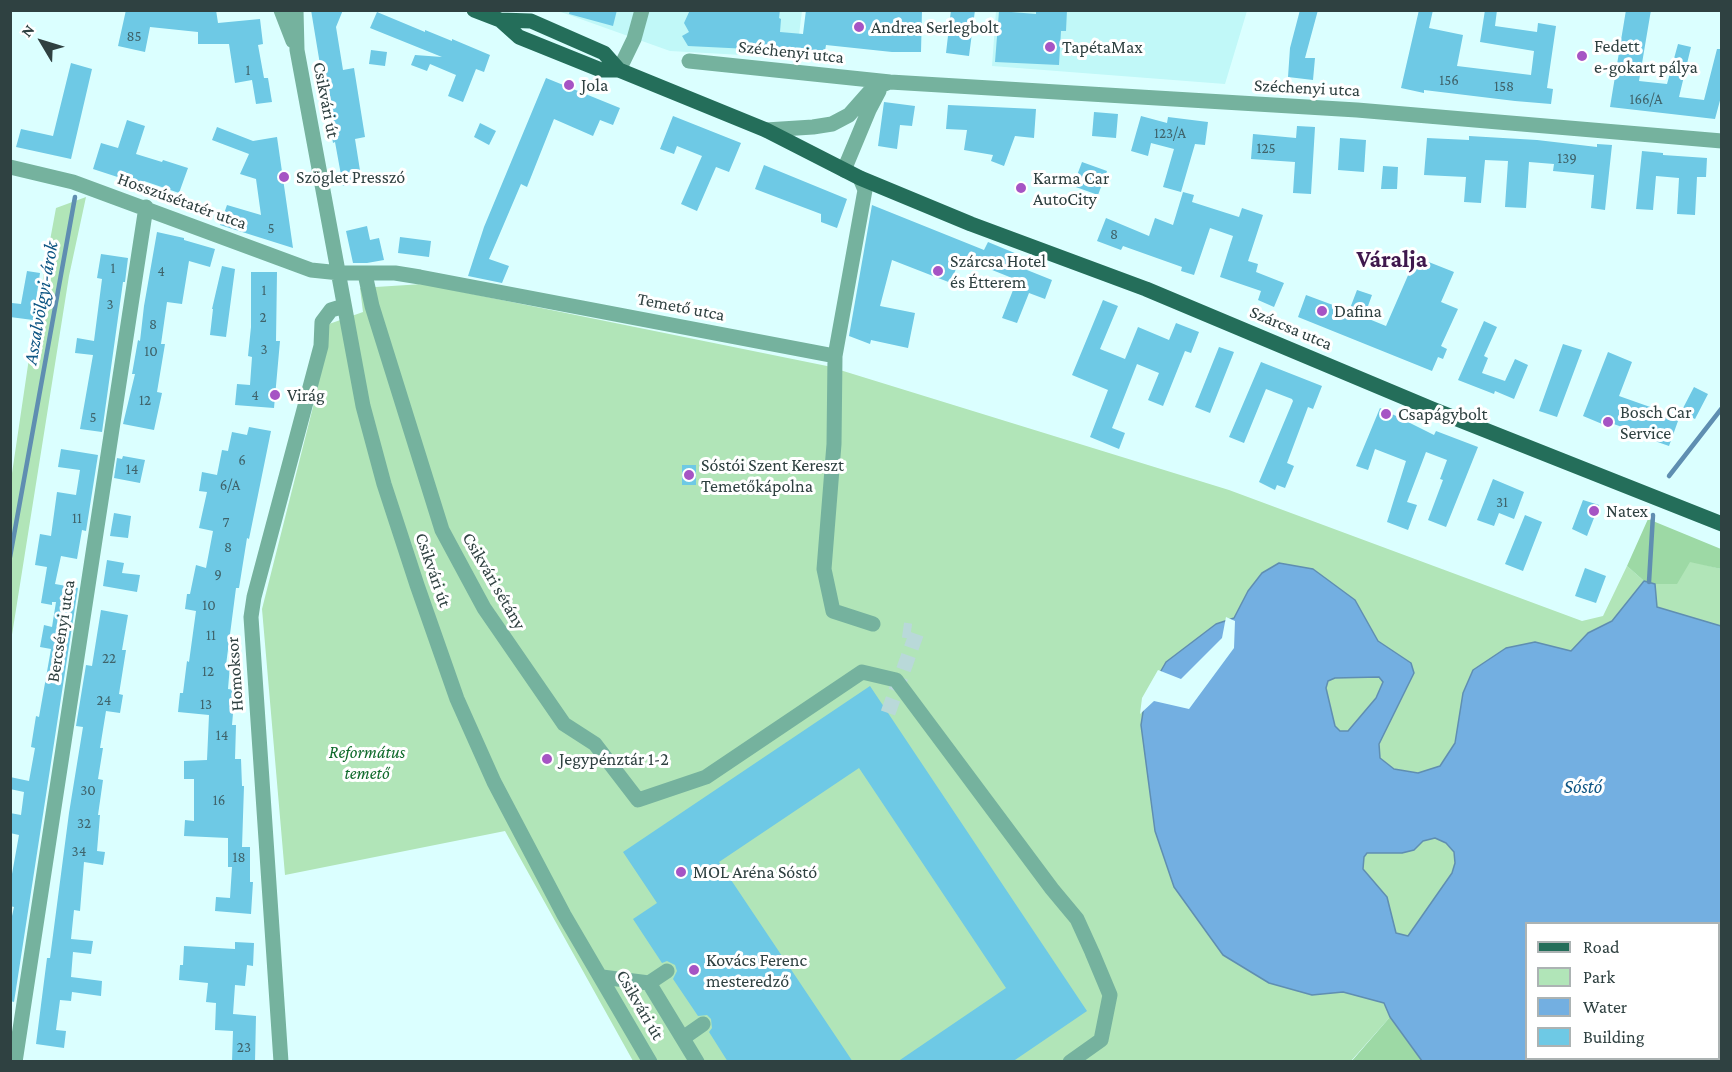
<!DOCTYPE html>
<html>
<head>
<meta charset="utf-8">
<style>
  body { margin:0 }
  #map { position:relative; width:1732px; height:1072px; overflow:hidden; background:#dbffff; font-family:"Crimson Pro",serif }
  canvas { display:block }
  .frame { position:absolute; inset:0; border:12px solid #2f4141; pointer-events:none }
  .legend { position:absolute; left:1525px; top:922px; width:195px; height:138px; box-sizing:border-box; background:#fff; border:2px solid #acb3b3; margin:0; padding:8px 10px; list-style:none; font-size:18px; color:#2f4141 }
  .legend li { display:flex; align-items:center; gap:12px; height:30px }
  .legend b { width:30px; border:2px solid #acb3b3 }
  .north { position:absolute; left:12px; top:12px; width:60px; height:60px; -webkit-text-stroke:4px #fff; paint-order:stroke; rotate:308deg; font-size:16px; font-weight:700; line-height:24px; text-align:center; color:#2f4141 }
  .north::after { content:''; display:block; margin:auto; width:21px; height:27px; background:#2f4141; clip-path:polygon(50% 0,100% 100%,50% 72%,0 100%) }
</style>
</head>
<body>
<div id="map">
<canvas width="1732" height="1072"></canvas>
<div class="frame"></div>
<ul class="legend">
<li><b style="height:8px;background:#246e5a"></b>Road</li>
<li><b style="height:16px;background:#b1e5b8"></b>Park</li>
<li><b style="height:16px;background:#73afe1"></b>Water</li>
<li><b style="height:16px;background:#6ec9e5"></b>Building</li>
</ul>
<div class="north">N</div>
</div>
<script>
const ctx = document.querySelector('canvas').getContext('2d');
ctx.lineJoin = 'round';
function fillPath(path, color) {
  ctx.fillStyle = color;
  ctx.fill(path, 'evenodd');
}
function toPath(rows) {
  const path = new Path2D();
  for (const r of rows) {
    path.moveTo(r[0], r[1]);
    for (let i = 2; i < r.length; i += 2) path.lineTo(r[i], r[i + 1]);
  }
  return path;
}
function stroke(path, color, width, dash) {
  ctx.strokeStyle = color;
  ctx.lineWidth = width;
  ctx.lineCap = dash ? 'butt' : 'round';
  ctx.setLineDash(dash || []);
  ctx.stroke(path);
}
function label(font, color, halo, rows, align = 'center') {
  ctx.font = font + ' "Crimson Pro",serif';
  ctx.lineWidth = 6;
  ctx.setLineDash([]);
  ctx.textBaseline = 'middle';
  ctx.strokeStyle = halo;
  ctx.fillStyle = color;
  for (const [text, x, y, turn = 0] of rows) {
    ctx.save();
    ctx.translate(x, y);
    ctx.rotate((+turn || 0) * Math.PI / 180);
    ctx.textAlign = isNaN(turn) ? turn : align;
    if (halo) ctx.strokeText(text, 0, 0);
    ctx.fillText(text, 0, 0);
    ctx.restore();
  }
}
fillPath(toPath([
  [558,11,802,11,796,58,670,51],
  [996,11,1247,11,1225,84,992,66]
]), '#c1f8f8');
fillPath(toPath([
  [86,197,69,276,11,641,11,480,32,338,56,208],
  [423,284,827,366,1229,490,1582,621,1603,616,1627,566,1644,581,1690,561,1721,569,1718,924,1526,924,1526,1058,1468,1061,1471,932,1461,708,1455,743,1440,766,1418,773,1394,769,1380,758,1379,744,1414,673,1411,663,1378,641,1355,600,1313,569,1262,573,1248,591,1234,618,1216,624,1359,827,1363,869,1364,857,1367,853,1402,853,1414,850,1423,841,1435,838,1446,843,1454,852,1455,863,1452,873,1408,936,1396,933,1343,991,1385,1003,1390,1017,1351,1061,633,1061,505,831,285,875,262,609,315,399,329,324,363,312,360,288],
  [1379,677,1383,682,1376,698,1348,731,1340,731,1335,726,1326,688,1328,681,1335,678]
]), '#b1e5b8');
fillPath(toPath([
  [1648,519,1721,549,1721,569,1690,562,1677,584,1655,584,1644,581,1627,566],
  [1390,1017,1422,1061,1351,1062]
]), '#9dd9a5');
const water = toPath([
  [1279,563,1313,569,1355,600,1378,641,1411,663,1414,673,1379,744,1380,758,1394,769,1418,773,1440,766,1455,743,1463,693,1473,670,1506,648,1535,642,1571,651,1588,633,1612,621,1644,581,1655,584,1657,607,1721,626,1721,1061,1422,1061,1390,1017,1384,1003,1343,992,1312,995,1269,983,1223,955,1174,887,1155,831,1141,725,1145,699,1166,662,1216,624,1234,618,1248,591,1262,573,1279,563],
  [1379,677,1383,682,1376,698,1348,731,1340,731,1335,726,1326,688,1328,681,1335,678,1379,677],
  [1435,838,1446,843,1454,852,1455,863,1452,873,1408,936,1396,933,1387,897,1363,869,1364,857,1367,853,1402,853,1414,850,1423,841,1435,838],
  [1526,924,1718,924,1718,1058,1526,1058,1526,924]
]);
fillPath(water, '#73afe1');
stroke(water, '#5f8eb1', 1.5);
fillPath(toPath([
  [1226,617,1235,621,1234,648,1189,709,1154,701,1140,714,1142,698,1158,670,1181,679,1222,638]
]), '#dbffff');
stroke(toPath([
  [1669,476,1722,408],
  [10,557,75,197],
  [1649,582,1653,515]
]), '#5f8eb1', 4.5);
fillPath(toPath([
  [126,10,216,10,218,23,260,19,263,44,258,45,264,78,268,78,272,102,256,104,252,80,235,83,229,44,198,44,198,32,150,27,145,52,118,46],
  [311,10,343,10,336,27,343,70,354,68,365,137,355,139,362,183,343,186,335,142,333,143],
  [570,10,617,10,613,26,569,14],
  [690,10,780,10,779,18,781,19,780,32,803,34,806,10,922,10,921,52,892,52,826,45,825,51,750,45,749,49,688,46,682,36,689,32,684,23],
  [951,10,975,10,969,56,946,53],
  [1036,10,1067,10,1066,31,1061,31,1059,65,995,62,999,11,1036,14],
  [1300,10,1318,10,1305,58,1315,58,1313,80,1288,77,1290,48],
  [1419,10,1433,10,1429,28,1463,35,1457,66,1531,75,1534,51,1480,42,1485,10,1497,10,1495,26,1537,32,1538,23,1556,26,1547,88,1553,89,1551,104,1515,101,1424,90,1424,93,1401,88],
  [1626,10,1651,10,1639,81,1667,84,1678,44,1691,47,1679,97,1704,100,1717,49,1722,49,1722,93,1715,119,1610,107],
  [377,12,425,32,425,30,452,41,452,39,490,55,484,72,476,69,463,102,448,96,456,75,430,64,427,71,411,65,415,55,442,57,370,28],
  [371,50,387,52,385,66,369,64],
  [71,63,92,69,71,159,16,147,21,129,53,136],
  [546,78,620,108,613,125,600,120,593,136,554,119,527,187,521,184,489,259,509,266,502,283,468,276,484,227],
  [884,102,915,106,912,126,900,125,897,149,878,146],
  [948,105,1036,109,1034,138,1015,136,1004,166,991,161,993,155,964,150,967,130,946,129],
  [1094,112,1118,114,1116,138,1092,136],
  [673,116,741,143,729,172,716,167,697,211,681,204,702,156,677,146,674,154,660,149],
  [1141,116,1167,123,1168,117,1208,122,1205,145,1195,144,1181,192,1163,187,1174,149,1151,143,1148,156,1131,151],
  [127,120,145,126,136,154,162,162,163,160,188,168,179,193,144,181,142,185,93,169,101,143,118,148],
  [480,123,496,131,489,145,474,137],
  [1297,126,1315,127,1311,194,1293,193,1295,162,1251,159,1253,134,1296,138],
  [217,127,253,141,277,137,293,248,220,225,227,205,261,215,256,179,240,174,249,154,212,140],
  [1469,136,1537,140,1597,147,1597,144,1612,145,1605,210,1591,208,1594,175,1553,171,1554,164,1529,162,1526,208,1505,207,1508,161,1485,160,1481,203,1464,202,1466,177,1424,175,1427,138,1469,140],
  [1340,138,1366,140,1364,172,1338,170],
  [1642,151,1663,153,1663,155,1707,158,1706,177,1697,177,1695,215,1677,214,1679,178,1656,176,1653,210,1636,209],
  [1082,162,1107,171,1098,195,1073,186],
  [764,165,847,199,837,228,821,222,821,214,755,189],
  [1383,166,1398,167,1397,189,1381,189],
  [1183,192,1194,195,1192,202,1239,217,1242,208,1263,215,1248,261,1258,264,1256,272,1284,283,1274,307,1258,300,1261,291,1220,277,1233,236,1210,228,1194,275,1181,271,1182,267,1123,246,1121,250,1097,241,1106,218,1149,236,1155,218,1173,225],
  [872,205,984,250,988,242,1017,254,1012,264,1052,280,1045,299,1029,293,1017,323,1002,318,1017,280,960,257,951,283,892,260,880,306,915,313,908,348,871,340,870,344,849,336],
  [367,226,370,240,379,238,384,260,367,263,353,263,346,231],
  [157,232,184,238,184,240,215,249,210,267,189,261,182,304,167,302,161,344,165,344,157,392,162,393,154,430,123,424,135,374,132,374,138,340,140,341,144,306],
  [400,237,431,241,429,257,398,253],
  [101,254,128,258,125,282,123,282,102,432,80,429,93,355,75,353,77,338,94,341,102,279,97,278],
  [1416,257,1454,272,1441,302,1458,309,1441,346,1447,349,1443,359,1438,357,1432,371,1298,317,1306,295,1349,311,1357,290,1372,295,1364,317,1386,326],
  [222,266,235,269,226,337,210,335,213,309,212,309],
  [27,271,40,273,33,320,10,317,12,303,21,304],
  [251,272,277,272,276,341,280,341,274,408,235,405,237,384,250,385,252,357,248,356,251,327],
  [1103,300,1118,306,1100,349,1125,359,1138,327,1169,340,1176,323,1199,332,1191,353,1185,351,1163,406,1148,400,1159,373,1137,364,1112,428,1125,433,1119,449,1090,437,1108,390,1072,375],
  [1484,321,1497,327,1484,356,1488,358,1482,373,1505,381,1515,359,1528,365,1514,399,1495,391,1494,394,1458,380],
  [1563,344,1582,350,1557,417,1539,411],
  [1219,347,1234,352,1210,413,1195,407],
  [1608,352,1632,362,1619,396,1653,408,1652,412,1678,421,1669,446,1649,439,1650,437,1608,422,1607,426,1583,416],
  [1261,362,1322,386,1313,409,1308,407,1287,463,1294,466,1285,488,1277,485,1275,490,1259,482,1293,401,1292,399,1266,389,1244,443,1229,437],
  [1694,387,1708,394,1695,419,1681,412],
  [1380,408,1434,435,1436,431,1478,447,1446,527,1428,520,1443,480,1440,479,1447,460,1426,452,1407,502,1417,505,1408,530,1387,522,1406,461,1375,449,1368,470,1356,466],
  [249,427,271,431,249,539,247,538,239,588,236,588,226,665,230,665,228,689,235,690,232,725,236,725,235,759,241,759,242,786,244,786,242,847,250,847,250,882,253,882,251,914,215,911,216,897,230,898,232,867,228,867,228,838,184,836,185,820,194,821,194,779,184,779,184,761,207,760,209,715,178,712,180,693,183,693,187,661,189,662,196,611,185,609,187,594,190,594,196,565,206,568,213,531,199,528,207,492,199,491,202,472,217,475,222,450,228,451,232,432,247,435],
  [61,449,98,455,86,531,82,530,77,559,61,556,55,584,78,588,14,1002,10,1001,10,925,14,907,10,906,10,885,19,835,10,833,10,813,21,815,24,792,10,789,10,777,29,781,35,748,31,747,36,716,39,717,51,649,40,647,44,625,52,627,56,602,52,602,52,605,41,603,47,567,35,565,40,534,51,536,57,492,76,495,80,470,58,467],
  [123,456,145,460,140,483,114,478,117,458,122,459],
  [682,465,696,465,696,485,682,485],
  [1493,479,1524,492,1514,519,1499,513,1494,526,1477,520],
  [1583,500,1599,505,1587,536,1572,529],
  [114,513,131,516,128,538,110,536],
  [1525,515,1542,522,1523,571,1505,564],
  [107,560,124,563,122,573,140,575,137,592,103,586],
  [1585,568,1606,576,1596,603,1575,596],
  [101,610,128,615,122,650,126,650,119,694,123,695,120,713,106,711,100,748,103,748,98,779,103,780,98,815,100,815,97,851,105,852,103,865,84,862,80,911,74,910,71,939,93,941,91,954,73,952,71,977,102,981,101,996,72,992,71,1001,60,1000,56,1030,66,1031,64,1048,36,1044,47,958,50,958,69,813,83,727,76,726,86,665,92,666],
  [870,686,1087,1011,1012,1062,897,1062,1006,988,859,768,719,862,853,1062,728,1062,709,1032,712,1028,711,1019,707,1015,698,1016,673,979,677,971,675,965,667,961,662,963,633,919,657,903,623,852],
  [235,942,254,943,253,966,247,965,245,986,235,985,233,1014,256,1016,255,1062,232,1062,233,1031,215,1030,216,1003,206,1002,208,983,179,980,180,965,183,965,184,946,235,949]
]), '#6ec9e5');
stroke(toPath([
  [888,713,917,632,903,630]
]), '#b9d9d9', 15, [15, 8]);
stroke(toPath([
  [281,10,293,41],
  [296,10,297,50,363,406,384,484,417,585,457,699,494,782,564,915,650,1062],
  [689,61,890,82,1357,110,1722,141],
  [619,70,634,39,642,10],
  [766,130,813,127,832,124,849,115,872,89,887,83],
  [10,167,73,182,311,270,340,273,395,273,420,277,835,356,865,190,860,178],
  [844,170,869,110,879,91],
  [365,274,372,306,442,530,484,608,564,724,595,744,638,800,706,777,862,672,896,680,1052,889,1077,919,1092,952,1110,995,1101,1040,1070,1062],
  [835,356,834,444,824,569,833,611,873,624],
  [602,977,649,983,697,1062],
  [649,983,667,971],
  [683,1038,703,1024],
  [15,1062,146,207],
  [281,1062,251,617,254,597,321,346,322,322,331,310,344,306]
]), '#75b29e', 15);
stroke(toPath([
  [474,10,500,20,531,21,604,53,619,70],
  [500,20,519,37,601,70,619,70,766,130,860,178,971,224,1146,289,1432,409,1722,524]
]), '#246e5a', 15);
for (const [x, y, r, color] of [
  [859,27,6,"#a654c4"],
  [1050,47,6,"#a654c4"],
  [1582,56,6,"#a654c4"],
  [569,85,6,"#a654c4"],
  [284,177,6,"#a654c4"],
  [1021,188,6,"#a654c4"],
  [938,271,6,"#a654c4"],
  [1322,311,6,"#a654c4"],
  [275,395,6,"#a654c4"],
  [1386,414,6,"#a654c4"],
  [1608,422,6,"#a654c4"],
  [689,475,6,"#a654c4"],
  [1594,511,6,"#a654c4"],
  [547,759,6,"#a654c4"],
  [681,872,6,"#a654c4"],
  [694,970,6,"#a654c4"]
]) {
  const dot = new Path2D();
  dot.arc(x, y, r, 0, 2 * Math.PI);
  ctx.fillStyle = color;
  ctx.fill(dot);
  stroke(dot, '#fff', 2);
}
label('15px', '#3f636a', null, [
  ["85",134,36],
  ["1",248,70],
  ["156",1449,80],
  ["158",1504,86],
  ["166/A",1646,99],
  ["123/A",1170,133],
  ["125",1266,148],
  ["139",1567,158],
  ["5",271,228],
  ["8",1114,234],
  ["1",113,268],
  ["4",161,271],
  ["1",264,290],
  ["3",110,304],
  ["2",263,317],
  ["8",153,324],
  ["3",264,349],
  ["10",151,351],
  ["4",255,395],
  ["12",145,400],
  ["5",93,417],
  ["6",242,460],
  ["14",132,469],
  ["6/A",230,485],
  ["31",1502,502],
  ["11",77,518],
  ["7",226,522],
  ["8",228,547],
  ["9",218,574],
  ["10",209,605],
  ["11",211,635],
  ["22",109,658],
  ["12",208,671],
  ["24",104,700],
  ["13",206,704],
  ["14",222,735],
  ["30",88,790],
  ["16",219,800],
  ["32",84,823],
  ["34",79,851],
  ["18",239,857],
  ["23",244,1047]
]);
label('18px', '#2f4141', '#fff', [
  ["Andrea Serlegbolt",871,27],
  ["Fedett",1594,46],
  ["e-gokart pálya",1594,67],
  ["TapétaMax",1062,47],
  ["Jola",581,85],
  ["Szöglet Presszó",296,177],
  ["Karma Car",1033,178],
  ["AutoCity",1033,199],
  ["Szárcsa Hotel",950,261],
  ["és Étterem",950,282],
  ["Dafina",1334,311],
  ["Virág",287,395],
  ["Bosch Car",1620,412],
  ["Service",1620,433],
  ["Csapágybolt",1398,414],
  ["Sóstói Szent Kereszt",701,465],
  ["Temetőkápolna",701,486],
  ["Natex",1606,511],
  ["Jegypénztár 1-2",559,759],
  ["MOL Aréna Sóstó",693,872],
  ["Kovács Ferenc",706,960],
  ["mesteredző",706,981]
], 'left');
label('18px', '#2f4141', '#fff', [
  ["Széchenyi utca",791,52,6],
  ["Széchenyi utca",1307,88,3],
  ["Csikvári út",326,100,79],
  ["Hosszúsétatér utca",182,201,20],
  ["Temető utca",681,307,11],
  ["Szárcsa utca",1291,328,23],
  ["Csikvári út",433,570,71],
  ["Csikvári sétány",494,581,60],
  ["Bercsényi utca",61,631,-81],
  ["Homoksor",235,674,-94],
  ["Csikvári út",640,1005,60]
]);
label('italic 18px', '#0f6a2b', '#fff', [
  ["Református",367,752],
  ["temető",367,773]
]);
label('italic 20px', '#0f5684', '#fff', [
  ["Aszalvölgyi-árok",41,303,-80],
  ["Sóstó",1583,787]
]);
label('bold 24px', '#3f174d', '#fff', [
  ["Váralja",1392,260]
]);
</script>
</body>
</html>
